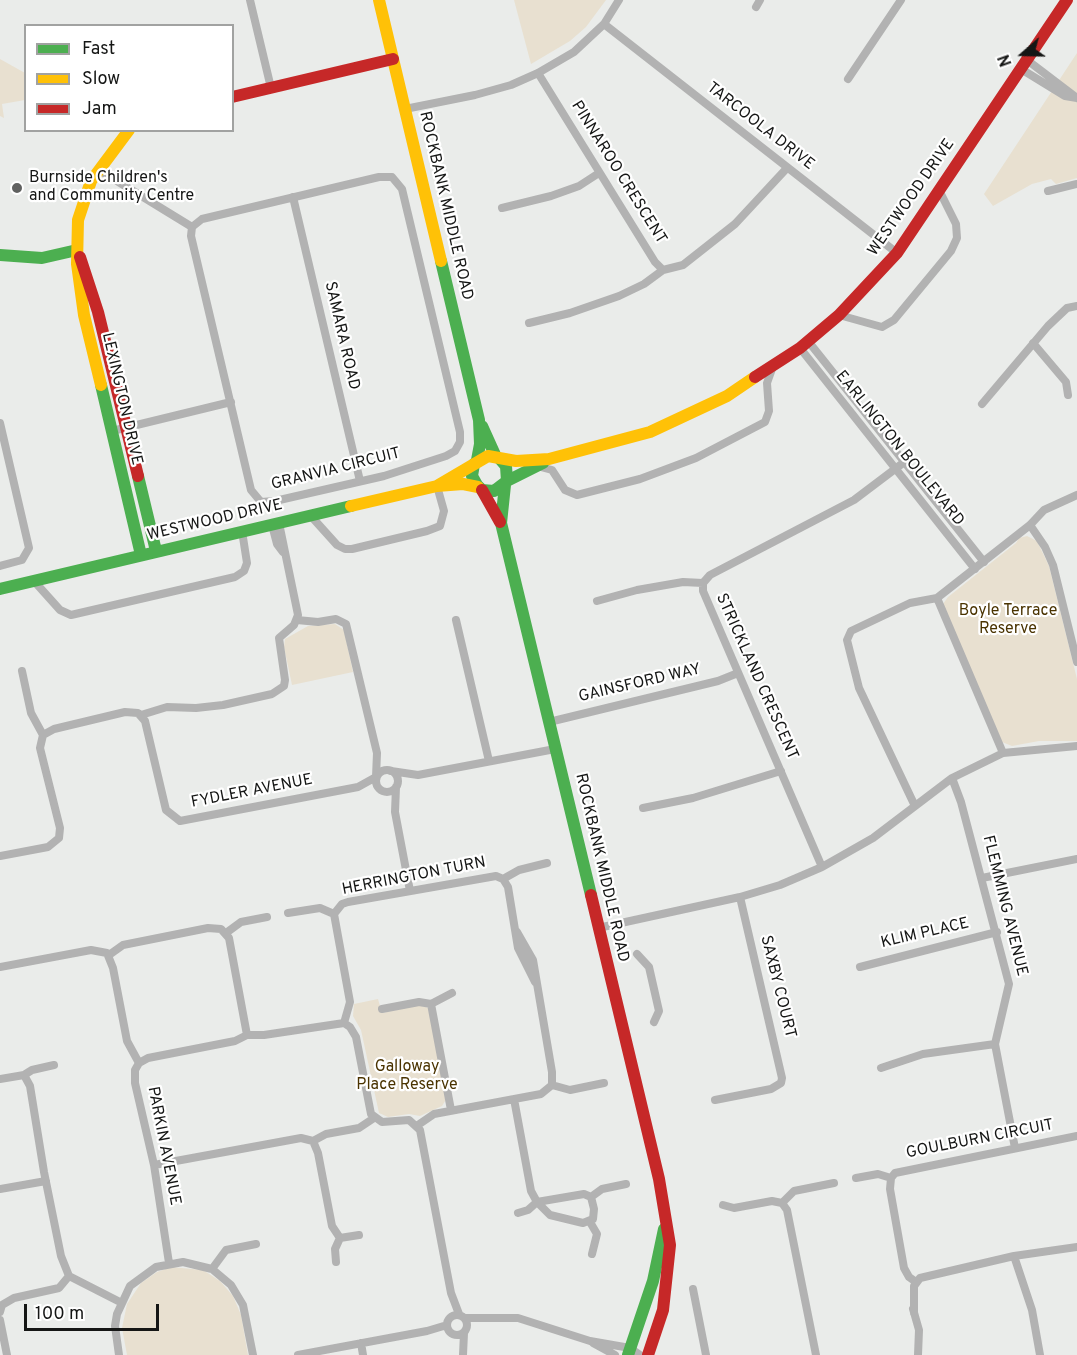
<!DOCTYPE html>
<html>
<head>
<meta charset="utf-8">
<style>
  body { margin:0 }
  #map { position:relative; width:1077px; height:1355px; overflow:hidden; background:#eaecea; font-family:Overpass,sans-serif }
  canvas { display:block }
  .legend { position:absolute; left:24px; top:24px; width:210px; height:108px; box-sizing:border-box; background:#fff; border:2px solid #a1a2a1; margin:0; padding:8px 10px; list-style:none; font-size:18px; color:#151615 }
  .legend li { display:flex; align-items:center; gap:12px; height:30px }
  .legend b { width:30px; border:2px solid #a1a2a1 }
  .north { position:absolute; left:993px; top:24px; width:60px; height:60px; -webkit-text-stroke:4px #fff; paint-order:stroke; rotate:250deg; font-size:16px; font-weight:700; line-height:24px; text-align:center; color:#151615 }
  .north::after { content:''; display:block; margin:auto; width:21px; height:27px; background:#151615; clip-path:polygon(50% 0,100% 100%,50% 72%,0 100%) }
  .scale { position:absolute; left:24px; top:1304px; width:135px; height:27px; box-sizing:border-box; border:3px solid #151615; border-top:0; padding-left:8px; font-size:18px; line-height:21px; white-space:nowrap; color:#151615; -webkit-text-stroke:4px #fff; paint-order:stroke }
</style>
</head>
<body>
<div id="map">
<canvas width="1077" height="1355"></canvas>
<ul class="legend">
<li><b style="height:8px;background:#4caf50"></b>Fast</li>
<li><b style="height:8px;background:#ffc107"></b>Slow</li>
<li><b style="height:8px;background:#c62828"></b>Jam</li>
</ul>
<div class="north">N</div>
<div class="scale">100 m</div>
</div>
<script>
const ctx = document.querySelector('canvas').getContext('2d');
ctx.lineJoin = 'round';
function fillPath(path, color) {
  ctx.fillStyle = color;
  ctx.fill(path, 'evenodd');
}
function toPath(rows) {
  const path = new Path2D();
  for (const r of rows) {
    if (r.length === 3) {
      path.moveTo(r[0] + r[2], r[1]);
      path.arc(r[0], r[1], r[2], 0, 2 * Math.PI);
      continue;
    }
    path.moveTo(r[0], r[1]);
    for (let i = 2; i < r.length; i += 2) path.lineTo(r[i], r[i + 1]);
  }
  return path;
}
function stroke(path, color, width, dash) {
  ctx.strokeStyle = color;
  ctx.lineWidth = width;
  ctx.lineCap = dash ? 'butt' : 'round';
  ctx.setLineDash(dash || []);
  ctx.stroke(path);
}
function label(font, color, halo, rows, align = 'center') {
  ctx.font = font + ' Overpass,sans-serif';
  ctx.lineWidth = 4.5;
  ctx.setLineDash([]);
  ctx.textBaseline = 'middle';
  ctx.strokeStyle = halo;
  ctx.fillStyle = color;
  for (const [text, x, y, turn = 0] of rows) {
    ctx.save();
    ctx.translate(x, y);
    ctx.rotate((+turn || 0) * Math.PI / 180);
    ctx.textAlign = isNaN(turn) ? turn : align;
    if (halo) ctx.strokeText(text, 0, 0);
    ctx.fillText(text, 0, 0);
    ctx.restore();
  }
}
fillPath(toPath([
  [514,0,606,0,586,27,570,41,531,64],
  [1077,53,1077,178,1056,184,1051,179,1032,184,993,206,984,194],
  [0,59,25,73,25,100,2,104,4,118,0,116],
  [1027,536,1037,541,1049,566,1077,679,1077,741,1039,741,1012,746,1002,742,943,604,948,597,1016,543,1019,538],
  [335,624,344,630,353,672,292,685,284,647,285,639,308,626],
  [378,999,382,1013,418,1005,429,1008,447,1098,442,1106,420,1116,409,1114,388,1117,379,1113,361,1030,353,1016,354,1004],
  [171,1267,203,1270,220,1281,233,1296,241,1315,248,1355,127,1355,122,1328,127,1304,141,1283,157,1272]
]), '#e8e0d0');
stroke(toPath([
  [250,0,271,88],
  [756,7,760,0],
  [604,24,897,253],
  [1027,60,1077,98],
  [1021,69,1065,96,1077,98],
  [538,73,655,262,663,270,683,265,735,224,787,168],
  [848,79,901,0],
  [405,109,475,95,511,85,538,73,574,52,604,24,619,0],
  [99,170,192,227],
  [379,177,392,177,402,189,460,432,460,442,455,451,446,456,384,476,275,501,261,502,251,490,191,236,192,227,202,219,379,177],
  [1048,191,1077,184],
  [293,197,360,481],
  [502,208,551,196,579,186,599,173],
  [839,315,882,327,894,320,951,251,957,238,956,224,939,190],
  [529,323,570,313,619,296,644,284,663,270],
  [808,341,984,562],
  [1033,343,1066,382,1068,395],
  [800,348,975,569],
  [982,404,1048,326,1067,308,1077,306],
  [0,423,29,548,22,560,0,566],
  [112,431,231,402],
  [537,466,552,470,565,490,577,495,640,479,696,458,765,422,769,411,767,383,772,369],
  [310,515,337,545,345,549,352,549,427,531,440,526,444,511,437,486],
  [272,525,277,544,283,552],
  [1030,525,1045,547,1053,565,1077,662],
  [34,581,60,610,71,615,235,577,244,571,247,563,242,531],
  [937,598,1003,753],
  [597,601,637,590,683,582,703,583],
  [297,620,318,622,336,619,346,624,377,753,376,777],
  [456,620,489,761],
  [22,671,31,713,43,735],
  [141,715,167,707,196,708,223,705,272,694,284,686,285,680,279,638,294,625,298,615,279,523],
  [549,722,718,681,738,673],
  [387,781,11],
  [391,771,418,775,555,749],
  [952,778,961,802,1009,984,995,1044,1015,1148],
  [396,787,395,812,410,891],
  [914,804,859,688,847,640,851,631,910,603,937,598,1030,525,1044,510,1077,495],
  [643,808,693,798,781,771],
  [0,856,48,847,59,838,60,828,40,748,43,735,54,729,125,712,138,713,145,721,166,810,180,821,358,787,376,777],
  [822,867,703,591,703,583,710,575,854,500,903,463],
  [982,878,1077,859],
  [503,879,519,870,547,863],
  [288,913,320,908,334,914],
  [598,928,740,897,780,885,822,867,873,838,952,778,1003,753,1077,746],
  [226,933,241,922,267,917],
  [637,954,649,967,659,1011,654,1022],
  [109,955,123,945,208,928,221,929,229,938,247,1035],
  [0,967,91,950,107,953,113,968,127,1041,139,1063],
  [860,967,997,932],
  [431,1004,451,1110],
  [382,1009,419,1002,431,1004,452,993],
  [344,1023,350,1002,334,914,342,904,348,902,496,876,503,879,508,887,518,948,535,982],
  [881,1068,923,1054,995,1044],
  [24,1075,30,1086,44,1172,61,1256,69,1276,120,1302],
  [0,1079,24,1075,32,1070,54,1065],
  [552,1085,570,1090,604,1083],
  [514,1099,531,1191,537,1202,550,1215,583,1223,593,1219,594,1209,591,1197,584,1194,537,1202,528,1210,518,1213],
  [715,1100,771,1089,781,1083,782,1078,740,897],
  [418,1125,434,1114,541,1094,552,1085,552,1072,533,960,517,932],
  [313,1141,326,1134,359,1128,374,1118],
  [154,1165,301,1138,313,1141,318,1153,332,1226,340,1238,359,1235],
  [856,1178,878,1174,891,1178],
  [0,1189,46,1181],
  [591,1197,602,1189,626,1184],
  [782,1203,794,1191,834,1183],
  [723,1205,734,1208,772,1201,782,1203,787,1210,816,1355],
  [590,1222,597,1234,592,1254],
  [1014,1256,1032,1310,1040,1355],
  [336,1262,335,1249,340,1238],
  [169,1263,154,1165,135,1083,135,1070,139,1063,148,1058,235,1041,247,1035,264,1035,344,1023,350,1027,356,1037,371,1114,382,1122,409,1120,420,1130,451,1293,459,1314],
  [212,1269,226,1250,256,1244],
  [916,1282,909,1277,904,1268,890,1189,891,1178,895,1173,1077,1136],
  [693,1289,706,1355],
  [913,1309,919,1330,918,1355],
  [0,1312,2,1305,14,1298,59,1288,69,1276],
  [914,1313,914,1286,920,1278,1014,1256,1077,1247],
  [457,1325,10],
  [465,1318,518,1318,590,1341,630,1348,640,1355],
  [0,1320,7,1355],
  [361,1343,363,1355],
  [593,1343,615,1355],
  [119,1355,115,1326,117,1314,130,1286,156,1267,183,1262,212,1269,231,1285,243,1305,253,1355],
  [298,1355,427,1331,447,1325],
  [463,1355,464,1333]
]), '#b2b2b2', 8);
stroke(toPath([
  [0,255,42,258,77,250],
  [441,261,479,420,480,444,477,460],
  [101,385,141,555],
  [482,426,496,457],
  [474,464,472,476,477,485,482,490,494,491,507,481,506,466,500,459],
  [138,476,156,551],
  [507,481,543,463],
  [505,485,501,523,591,895],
  [0,589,351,506],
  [628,1355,653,1281,664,1229]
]), '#4caf50', 12);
stroke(toPath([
  [379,0,441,261],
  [101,385,84,315,77,264,78,220,91,181,129,130],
  [437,486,488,456,516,461,549,459,650,432,727,396,755,377],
  [351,506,437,486,463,484,478,487]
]), '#ffc107', 12);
stroke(toPath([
  [232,97,393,59],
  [80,257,98,312,138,476],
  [755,377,800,348,839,315,897,253,1067,0],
  [482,490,500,522],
  [591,895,659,1179,670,1245,663,1310,648,1355]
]), '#c62828', 12);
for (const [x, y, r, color] of [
  [17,188,6,"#606160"]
]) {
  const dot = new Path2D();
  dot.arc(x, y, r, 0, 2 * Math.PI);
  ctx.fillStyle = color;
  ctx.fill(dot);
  stroke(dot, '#fff', 2);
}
label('16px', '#151615', '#fff', [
  ["TARCOOLA DRIVE",760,127,38],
  ["PINNAROO CRESCENT",618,173,58],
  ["WESTWOOD DRIVE",912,198,-55],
  ["ROCKBANK MIDDLE ROAD",445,206,77],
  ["SAMARA ROAD",341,336,77],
  ["LEXINGTON DRIVE",121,399,77],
  ["EARLINGTON BOULEVARD",899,449,51],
  ["GRANVIA CIRCUIT",336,470,-14],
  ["WESTWOOD DRIVE",215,521,-13],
  ["STRICKLAND CRESCENT",756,677,66],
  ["GAINSFORD WAY",640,684,-13],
  ["FYDLER AVENUE",252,792,-11],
  ["ROCKBANK MIDDLE ROAD",601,868,77],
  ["HERRINGTON TURN",414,877,-11],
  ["FLEMMING AVENUE",1004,906,76],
  ["KLIM PLACE",925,934,-13],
  ["SAXBY COURT",777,987,76],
  ["GOULBURN CIRCUIT",980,1140,-11],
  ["PARKIN AVENUE",163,1146,79]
]);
label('16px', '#151615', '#fff', [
  ["Burnside Children's",29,179],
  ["and Community Centre",29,197]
], 'left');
label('16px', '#4a3300', '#fff', [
  ["Boyle Terrace",1008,612],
  ["Reserve",1008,630],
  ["Galloway",407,1068],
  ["Place Reserve",407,1086]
]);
</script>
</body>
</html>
